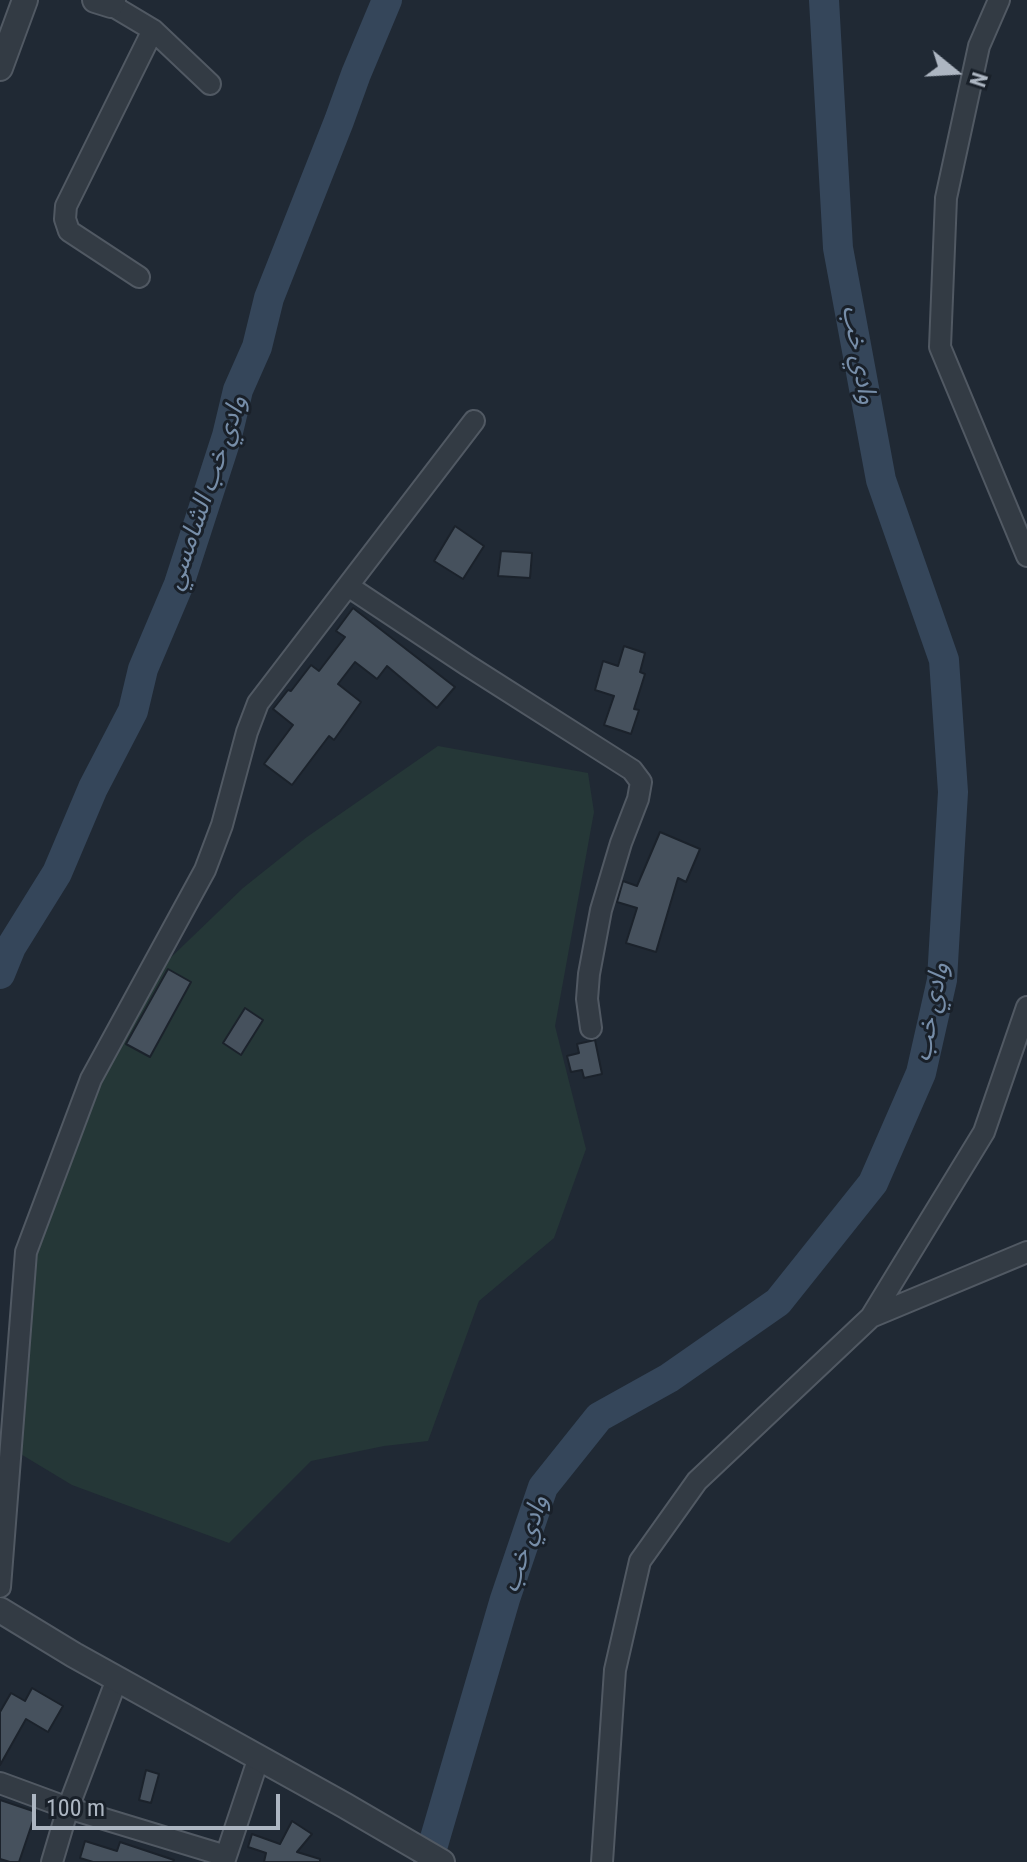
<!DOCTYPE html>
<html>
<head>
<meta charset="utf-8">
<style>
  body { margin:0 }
  #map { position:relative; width:1027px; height:1862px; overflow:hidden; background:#202934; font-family:"Roboto Condensed",sans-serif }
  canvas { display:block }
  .north { position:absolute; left:915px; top:32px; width:80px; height:80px; -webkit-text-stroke:6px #192029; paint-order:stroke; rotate:108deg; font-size:22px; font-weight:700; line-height:32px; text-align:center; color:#adb6c2 }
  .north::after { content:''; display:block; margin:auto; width:28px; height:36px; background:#adb6c2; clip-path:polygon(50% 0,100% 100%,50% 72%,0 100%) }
  .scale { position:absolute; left:32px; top:1794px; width:248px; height:36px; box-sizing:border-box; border:4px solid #adb6c2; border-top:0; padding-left:10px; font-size:24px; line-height:28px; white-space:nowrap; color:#adb6c2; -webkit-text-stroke:6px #192029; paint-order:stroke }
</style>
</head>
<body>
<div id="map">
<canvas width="1027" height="1862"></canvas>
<div class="north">N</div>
<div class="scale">100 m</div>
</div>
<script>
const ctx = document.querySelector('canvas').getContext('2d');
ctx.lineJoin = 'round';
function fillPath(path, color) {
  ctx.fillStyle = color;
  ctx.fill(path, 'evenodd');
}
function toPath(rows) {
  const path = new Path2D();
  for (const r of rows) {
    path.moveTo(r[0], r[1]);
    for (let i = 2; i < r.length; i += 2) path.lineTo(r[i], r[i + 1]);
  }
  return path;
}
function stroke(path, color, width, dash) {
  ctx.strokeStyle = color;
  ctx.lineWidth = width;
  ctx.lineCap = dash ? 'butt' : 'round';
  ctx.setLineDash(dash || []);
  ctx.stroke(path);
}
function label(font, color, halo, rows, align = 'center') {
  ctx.font = font + ' "Roboto Condensed","Noto Sans Arabic",sans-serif';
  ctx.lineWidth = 6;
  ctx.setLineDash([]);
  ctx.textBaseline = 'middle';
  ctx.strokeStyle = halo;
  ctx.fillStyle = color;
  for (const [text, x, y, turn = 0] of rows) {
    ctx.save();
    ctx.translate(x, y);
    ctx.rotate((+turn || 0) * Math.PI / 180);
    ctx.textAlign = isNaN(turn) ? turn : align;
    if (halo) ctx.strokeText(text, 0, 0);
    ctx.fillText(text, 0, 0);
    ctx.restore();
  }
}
fillPath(toPath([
  [438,746,588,773,594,812,555,1026,586,1149,554,1238,479,1301,428,1441,384,1446,311,1461,229,1543,72,1485,4,1444,23,1245,88,1073,162,966,243,888,307,837]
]), '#253737');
stroke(toPath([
  [0,974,11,947,57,873,93,788,133,711,143,669,179,584,227,436,238,390,257,347,269,298,339,121,356,74,387,0],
  [428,1862,505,1599,543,1487,599,1417,669,1378,778,1302,873,1183,921,1073,942,980,953,792,944,660,881,480,838,248,824,0]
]), '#35465a', 30);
const building = toPath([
  [455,526,484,546,463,579,434,561,455,526],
  [501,551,532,553,530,578,498,576,501,551],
  [353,608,455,687,437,708,387,666,377,679,355,662,338,684,361,702,334,740,329,736,292,785,264,764,293,725,273,709,288,690,291,691,311,665,319,671,345,637,336,631,353,608],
  [624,646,645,653,640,672,645,674,634,709,639,710,631,734,604,725,614,696,595,690,603,661,618,666,624,646],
  [660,832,700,849,686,882,678,878,656,952,626,943,637,908,617,902,623,881,637,886,660,832],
  [168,969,191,982,150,1057,126,1044,168,969],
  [245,1008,263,1020,241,1055,223,1043,245,1008],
  [595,1040,602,1074,584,1078,582,1070,571,1072,567,1056,579,1053,577,1044,595,1040],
  [32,1688,63,1706,48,1732,26,1719,0,1765,0,1712,11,1693,25,1701,32,1688],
  [146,1770,159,1774,151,1803,139,1800,146,1770],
  [0,1800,36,1812,19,1862,10,1862,0,1859,0,1800],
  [292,1821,312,1834,297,1852,320,1859,320,1862,264,1862,266,1853,248,1847,252,1834,280,1844,292,1821],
  [85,1841,117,1851,120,1842,174,1860,173,1862,93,1862,80,1858,85,1841]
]);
fillPath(building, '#46515d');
stroke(building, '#1b222b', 2);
const minor = toPath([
  [999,0,979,46,946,198,940,347,1027,556],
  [111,5,153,30,210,84],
  [139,277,69,231,65,219,66,206,153,30],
  [348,586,467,665,632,770,641,782,638,799,621,843,601,910,589,974,587,999,591,1028],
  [871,1317,1027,1252],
  [0,1587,26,1252,91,1079,205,870,222,825,247,732,258,703,474,421],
  [0,1783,68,1808,226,1856],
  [52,1862,68,1808,117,1679],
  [224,1862,259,1757],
  [602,1862,615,1670,640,1561,697,1481,871,1317,984,1132,1027,1007]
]);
const tertiary = toPath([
  [95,0,111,5,113,0],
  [0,68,25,0],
  [0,1610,74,1655,344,1805,442,1862]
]);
stroke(minor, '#515963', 24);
stroke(tertiary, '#515963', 28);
stroke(minor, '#333b44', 20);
stroke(tertiary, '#333b44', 24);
label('italic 26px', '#778ea9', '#192029', [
  ["وادي خب",858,355,80],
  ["وادي خب الشامسي",207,493,-71],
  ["وادي خب",932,1012,-79],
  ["وادي خب",526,1544,-72]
]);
</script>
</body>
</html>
